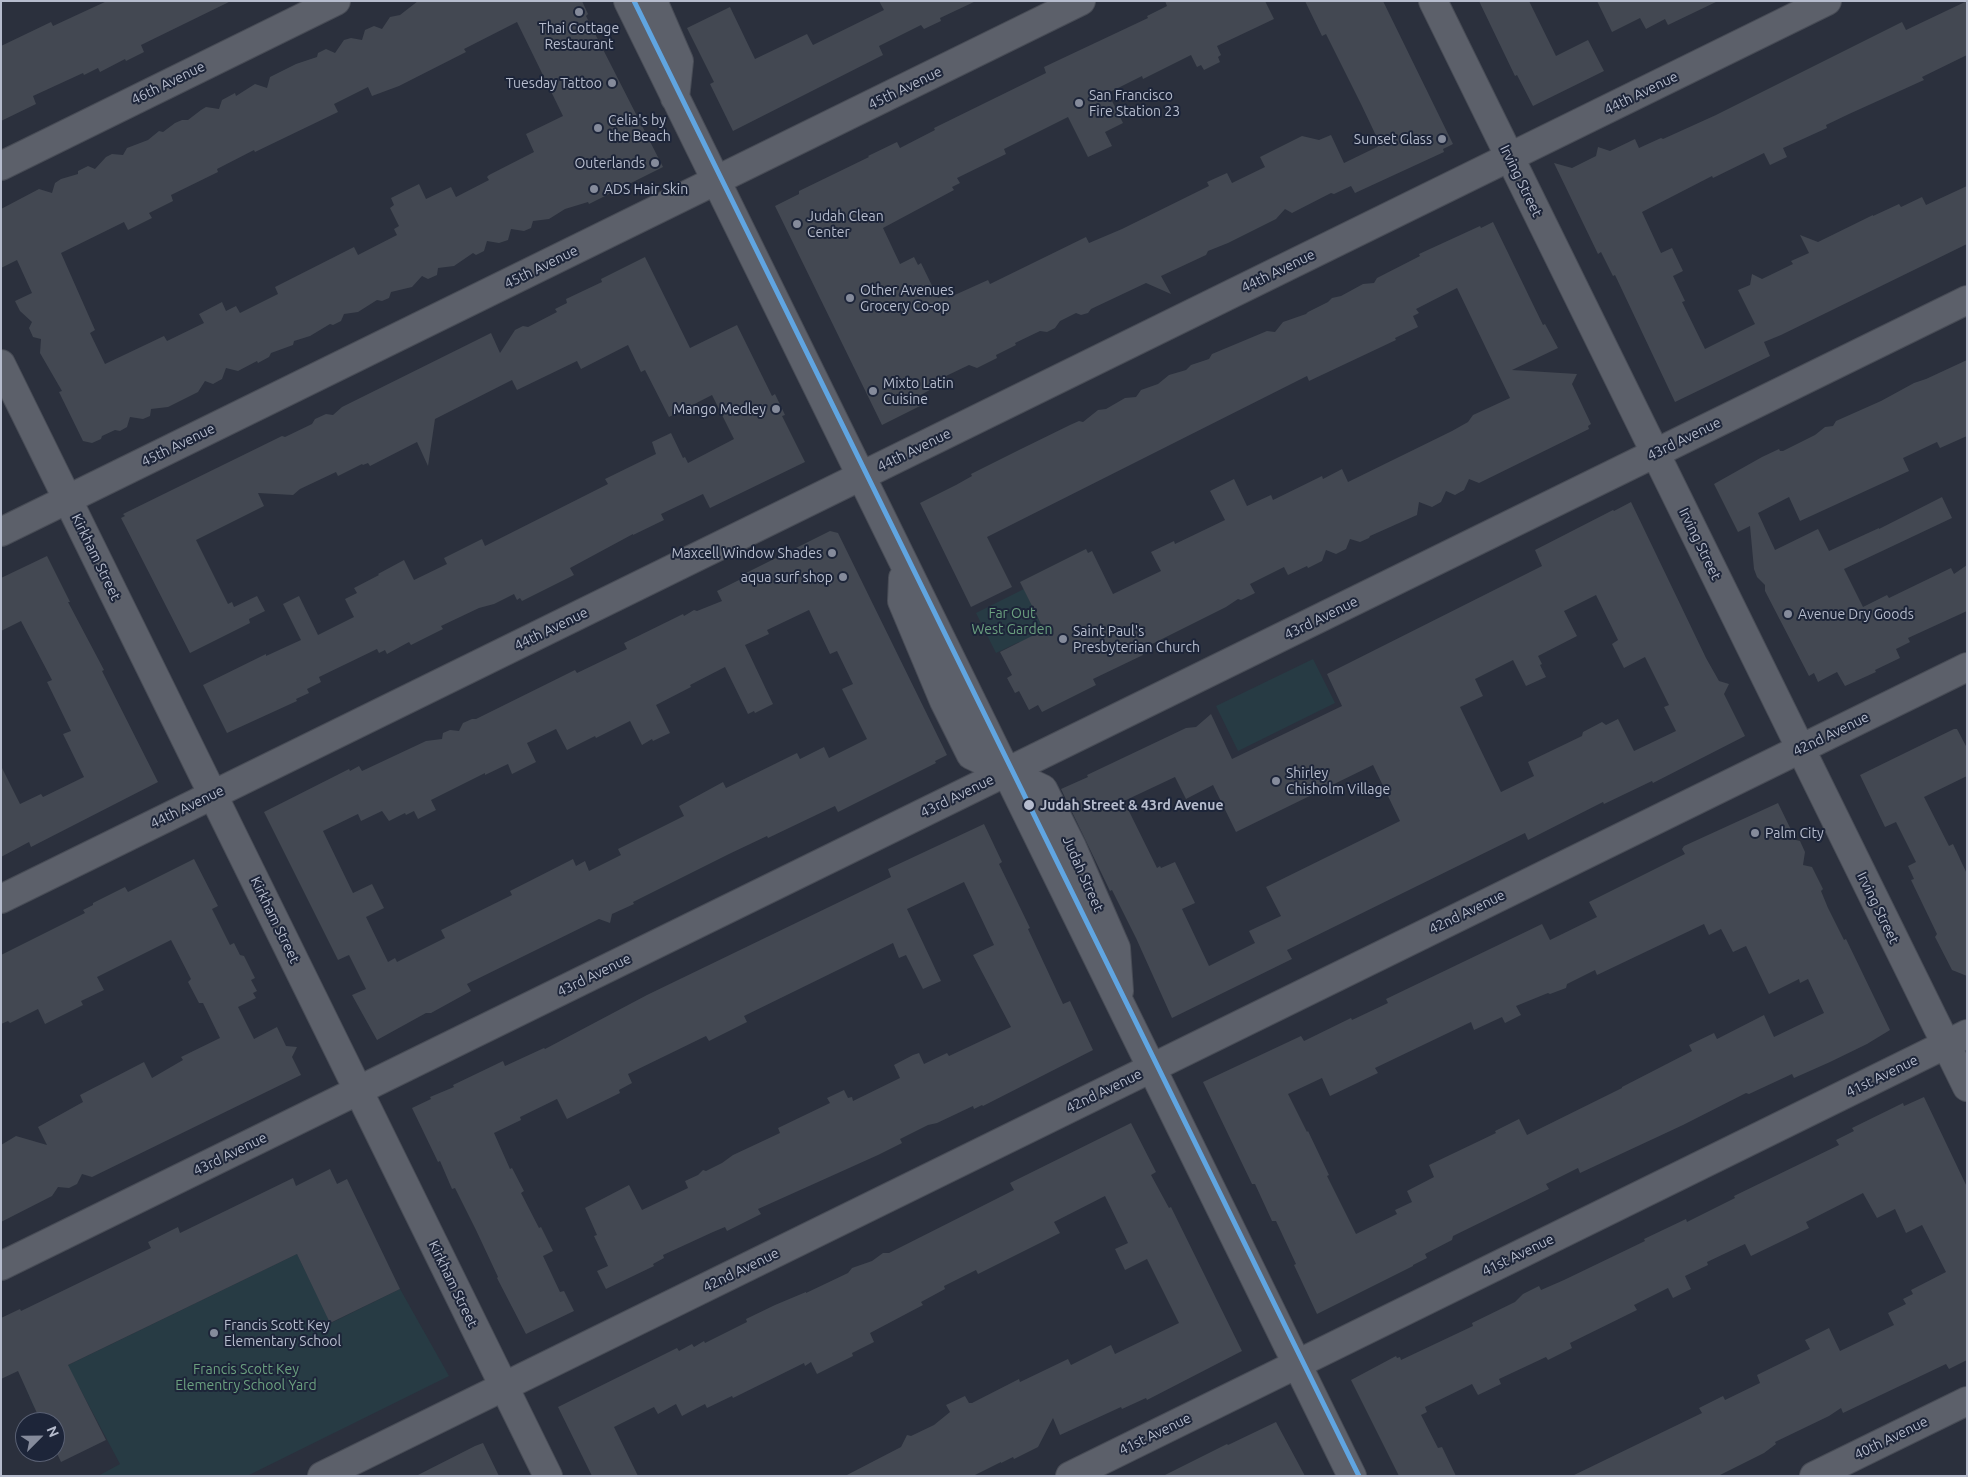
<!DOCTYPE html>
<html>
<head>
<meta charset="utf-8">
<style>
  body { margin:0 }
  #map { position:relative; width:1968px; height:1477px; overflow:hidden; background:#2b303d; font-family:Ubuntu,sans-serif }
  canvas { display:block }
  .frame { position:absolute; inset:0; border:2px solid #b6bccd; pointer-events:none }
  .north { position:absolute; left:15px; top:1412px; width:50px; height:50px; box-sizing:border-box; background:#1d2539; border:1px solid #5a6174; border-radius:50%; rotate:67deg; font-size:14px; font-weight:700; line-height:20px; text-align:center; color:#b6bccd }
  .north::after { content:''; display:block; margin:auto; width:18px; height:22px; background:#858b9b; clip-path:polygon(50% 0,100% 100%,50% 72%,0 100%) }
</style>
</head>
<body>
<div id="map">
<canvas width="1968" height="1477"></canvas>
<div class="frame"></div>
<div class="north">N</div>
</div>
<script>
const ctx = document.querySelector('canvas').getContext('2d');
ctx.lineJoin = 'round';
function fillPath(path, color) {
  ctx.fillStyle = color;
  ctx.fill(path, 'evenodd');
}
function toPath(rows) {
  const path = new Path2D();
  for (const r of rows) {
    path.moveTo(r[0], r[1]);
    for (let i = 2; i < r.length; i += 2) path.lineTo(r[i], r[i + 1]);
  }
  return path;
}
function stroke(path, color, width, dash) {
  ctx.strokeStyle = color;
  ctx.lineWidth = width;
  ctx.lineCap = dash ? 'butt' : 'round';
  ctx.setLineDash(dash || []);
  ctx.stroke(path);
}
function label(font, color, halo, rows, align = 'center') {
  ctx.font = font + ' Ubuntu,sans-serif';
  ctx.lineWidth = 4;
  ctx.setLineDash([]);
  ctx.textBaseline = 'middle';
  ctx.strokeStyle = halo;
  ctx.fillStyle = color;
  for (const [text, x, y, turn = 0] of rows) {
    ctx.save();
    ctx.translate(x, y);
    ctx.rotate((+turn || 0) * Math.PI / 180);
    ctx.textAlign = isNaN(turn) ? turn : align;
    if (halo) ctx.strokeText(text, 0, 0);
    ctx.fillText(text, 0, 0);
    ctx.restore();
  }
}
fillPath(toPath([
  [1024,589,1047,636,1022,649,1019,642,996,653,976,613],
  [1313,659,1335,703,1238,751,1216,706],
  [297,1254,331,1323,400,1289,449,1376,247,1476,98,1476,120,1464,78,1385,34,1407,25,1386]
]), '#273b44');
fillPath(toPath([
  [107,1,231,1,141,45,144,52,126,61,125,59,100,72,98,68,84,75,83,73,33,96,36,104,1,121,1,46,51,22,53,26],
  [418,1,582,1,588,14,586,16,663,167,589,204,588,202,565,209,549,219,533,221,531,228,524,231,511,229,508,240,499,243,487,241,484,251,476,255,473,253,454,266,438,268,437,275,428,279,422,276,412,287,391,292,389,298,382,301,377,300,358,312,344,314,341,321,333,325,330,324,310,336,294,341,293,345,271,353,269,357,258,363,257,361,238,371,226,368,222,379,213,384,205,381,198,392,168,407,151,409,150,416,143,419,130,417,127,427,120,431,115,430,102,436,101,439,92,443,83,441,59,392,62,391,40,353,41,339,33,337,29,328,32,322,20,311,15,301,32,293,17,260,1,268,1,209,39,189,52,193,55,183,61,179,78,174,78,171,88,166,95,169,106,157,112,154,123,155,127,148,148,140,159,131,163,132,175,123,182,120,188,120,201,110,206,107,219,109,222,100,235,93,236,96,255,84,267,88,270,77,296,64,317,57,318,53,326,49,335,53,344,40,351,38,362,40,365,30,374,26,382,29,390,17,400,15],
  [517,22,563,116,526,134,534,152,489,175,487,177,489,180,456,197,451,187,426,199,419,184,391,198,394,205,390,208,399,226,394,229,397,235,358,255,354,247,275,287,278,294,240,313,236,306,226,311,222,302,199,314,204,323,167,341,164,336,105,364,90,333,95,330,61,253,124,222,128,230,152,218,149,213,173,201,171,195,218,172,217,169,254,150,255,152,338,112,334,104,368,87,372,96,399,86,466,52,464,49],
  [879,1,976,1,940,18,941,21,924,29,921,25,879,46,883,55,733,131,710,84,714,82,687,28,730,7,755,59,807,34,813,45,884,10],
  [1165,1,1265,1,1274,19,1217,46,1221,55,1218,57,1220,62,1204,70,1201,65,1197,67,1191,55,1143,79,1142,76,1108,93,1123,123,1105,132,1112,146,1088,157,1068,117,1004,149,1006,154,957,178,960,183,952,187,954,190,883,228,900,264,914,257,918,265,921,263,938,298,947,294,948,298,988,280,990,284,1086,237,1089,243,1122,229,1209,186,1207,182,1227,173,1232,183,1265,167,1260,157,1302,136,1319,140,1331,135,1344,163,1377,147,1380,144,1361,104,1326,34,1322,36,1305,1,1383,1,1453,144,1443,149,1444,152,1355,193,1351,186,1334,194,1331,193,1292,213,1285,209,1276,219,1228,243,1208,251,1206,255,1161,276,1171,294,1146,283,1091,309,1088,313,1081,315,1076,313,1060,321,1055,328,1047,332,1040,331,1015,343,1016,345,996,355,997,358,977,368,969,365,946,376,948,380,917,397,920,406,882,425,775,206,799,194,799,191,869,157,868,156,897,142,900,148,935,130,934,128,1046,73,1044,67,1148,18,1147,16,1167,6],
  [1479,1,1529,1,1556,56,1588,40,1604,71,1533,106,1517,75,1515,76],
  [1597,1,1718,1,1668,25,1665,19,1646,29,1640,18,1612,32],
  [1967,1,1967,55,1922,77,1924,80,1849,114,1826,125,1827,128,1783,148,1787,157,1770,165,1764,153,1713,178,1712,176,1642,212,1661,253,1672,248,1683,271,1673,276,1685,301,1682,302,1705,349,1755,324,1738,290,1750,285,1752,274,1762,279,1793,264,1791,261,1809,253,1800,235,1818,242,1873,215,1873,216,1899,204,1901,207,1922,197,1926,205,1967,186,1967,244,1781,335,1764,342,1770,356,1675,402,1615,275,1613,276,1601,252,1598,254,1554,163,1572,168,1596,156,1598,147,1610,151,1635,139,1639,148,1661,138,1663,139,1716,115,1902,22,1906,30],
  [1493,222,1543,325,1545,324,1558,348,1512,370,1577,374,1572,384,1591,424,1588,426,1589,429,1479,483,1469,479,1464,490,1455,495,1446,491,1441,502,1432,507,1419,502,1417,515,1370,536,1369,538,1360,542,1350,539,1346,549,1336,554,1326,550,1322,561,1308,568,1307,566,1288,575,1284,567,1250,584,1255,593,1241,600,1238,599,1226,607,1140,650,1143,655,1093,679,1096,685,1042,712,1038,705,1029,710,1019,691,1015,693,1007,678,1012,675,1000,652,1044,630,1020,582,1086,549,1088,553,1092,551,1113,594,1161,571,1151,552,1174,541,1175,544,1225,520,1210,491,1234,479,1247,506,1271,495,1273,500,1322,476,1323,479,1342,469,1348,482,1452,431,1468,422,1473,415,1510,398,1457,288,1416,309,1419,313,1413,316,1418,327,1395,338,1396,340,1309,381,1307,376,987,537,1012,587,971,607,920,503,956,485,972,476,971,474,1021,449,1070,425,1079,421,1083,422,1098,410,1106,409,1125,398,1136,397,1141,390,1158,384,1169,375,1186,370,1191,365,1209,359,1212,354,1267,331,1275,332,1283,322,1306,314,1308,312,1328,302,1332,298,1341,296,1363,284,1374,283,1377,278,1420,256,1419,254,1480,226,1481,228],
  [645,257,690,348,737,325,772,396,775,394,785,415,782,416,805,462,710,508,703,494,661,514,664,520,633,535,633,534,570,568,574,575,522,601,520,598,517,600,514,594,494,604,479,608,441,626,443,629,411,645,409,642,387,654,385,650,379,653,377,649,319,677,321,682,307,689,309,693,296,699,297,701,227,733,203,685,266,654,266,656,301,640,283,604,299,596,318,635,354,617,345,599,357,593,354,588,379,575,378,574,404,560,414,580,447,564,444,558,482,539,485,546,608,484,605,479,656,454,652,442,671,433,683,458,685,457,688,463,734,439,712,395,669,417,645,370,641,372,628,345,581,369,577,361,517,390,512,380,435,419,428,466,417,442,370,466,368,463,363,465,362,464,338,476,336,472,300,489,293,495,258,493,264,506,196,540,228,604,232,602,234,607,257,596,265,611,249,619,250,623,190,653,121,518,125,516,123,514,282,436,285,437,312,424,315,419,326,414,333,415,342,407,491,333,500,353,515,330,523,326,528,327,557,312,555,309,567,303,566,299,602,282,601,279],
  [1967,360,1967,436,1940,448,1937,442,1903,458,1909,471,1800,521,1789,497,1758,513,1775,550,1818,529,1829,551,1879,528,1879,529,1942,497,1952,518,1844,569,1863,607,1887,595,1889,598,1951,568,1954,574,1967,565,1967,611,1908,638,1910,642,1896,649,1900,658,1875,670,1876,672,1845,686,1837,672,1818,682,1814,673,1809,676,1765,591,1765,585,1757,577,1754,569,1750,526,1738,532,1714,484,1762,457,1779,449,1780,451,1783,451,1815,435,1825,427,1833,426,1836,421,1881,401,1914,383,1926,379],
  [1631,502,1706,658,1719,681,1729,684,1724,694,1745,736,1653,783,1652,781,1604,804,1603,802,1528,840,1525,833,1287,950,1292,959,1172,1018,1136,938,1112,890,1110,891,1061,789,1088,777,1087,775,1186,728,1196,727,1211,714,1232,759,1342,706,1327,674,1542,566,1535,550,1613,510,1614,511],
  [1596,595,1618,640,1612,644,1624,668,1645,657,1669,705,1664,707,1676,731,1634,751,1618,719,1606,725,1602,722,1583,732,1582,736,1528,762,1534,776,1501,792,1460,707,1483,696,1475,679,1513,660,1526,686,1546,677,1540,665,1542,664,1538,656,1577,636,1564,611],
  [1373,765,1400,821,1266,887,1281,916,1249,931,1255,943,1209,966,1182,909,1195,903,1175,862,1161,868,1160,866,1157,868,1124,801,1175,777,1186,799,1213,785,1236,832],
  [830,531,838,533,947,755,935,761,936,763,838,812,835,806,768,838,767,836,729,854,633,902,634,904,612,914,610,923,599,919,467,984,471,991,431,1013,426,1013,377,1040,352,995,366,989,349,955,338,960,264,812,349,769,350,771,359,766,362,771,426,741,442,739,443,733,450,730,459,731,463,723,472,719,476,719,575,670,577,673,627,649,624,643,683,614,684,616,694,610,697,611,722,601,717,591,741,579,740,576],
  [809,610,830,654,837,651,853,684,842,689,867,739,829,758,824,747,800,759,797,753,726,788,723,782,679,806,684,816,618,849,621,855,589,871,585,861,576,866,573,859,510,891,512,895,441,930,445,938,397,962,395,958,388,962,366,917,384,908,372,884,353,893,323,831,358,814,361,821,382,811,389,821,405,813,406,815,414,811,418,819,436,810,431,800,485,773,485,775,508,764,512,774,536,762,527,743,556,729,567,750,595,736,596,738,630,721,642,745,652,739,653,741,670,733,656,705,691,687,690,685,725,667,748,714,754,711,755,713,773,704,745,645,769,634,767,630],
  [47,556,70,602,68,602,104,670,102,671,158,782,31,847,29,842,1,857,1,766,20,804,41,794,43,797,84,777,63,734,71,731,47,682,52,680,21,621,1,631,1,578],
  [1954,729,1957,729,1967,748,1967,776,1924,797,1949,846,1953,844,1967,874,1967,976,1952,970,1935,937,1937,934,1911,880,1914,879,1908,866,1916,862,1896,822,1885,827,1860,775],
  [1778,803,1796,840,1800,841,1805,852,1803,865,1812,867,1823,889,1821,891,1828,908,1844,940,1846,939,1890,1030,1867,1044,1830,1062,1794,1078,1792,1074,1749,1094,1746,1093,1683,1125,1580,1173,1578,1168,1546,1184,1549,1189,1453,1236,1452,1240,1425,1254,1427,1258,1413,1265,1413,1266,1317,1314,1294,1265,1296,1264,1276,1221,1272,1221,1255,1184,1252,1184,1203,1082,1301,1036,1304,1041,1351,1018,1352,1020,1388,1003,1386,999,1542,924,1550,940,1597,917,1589,902,1685,854,1682,849,1684,846],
  [1704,924,1709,935,1721,929,1733,952,1746,946,1769,994,1799,979,1800,983,1808,979,1824,1013,1774,1037,1764,1015,1717,1039,1714,1033,1689,1045,1692,1051,1622,1087,1622,1088,1527,1135,1519,1119,1495,1131,1496,1133,1429,1165,1434,1177,1407,1191,1412,1202,1395,1210,1397,1214,1356,1234,1327,1176,1329,1175,1308,1131,1307,1132,1288,1094,1322,1078,1330,1096,1378,1073,1375,1068,1471,1022,1474,1030,1502,1017,1505,1023,1521,1015,1516,1006,1548,993,1550,994,1566,988,1567,984,1595,970,1597,975],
  [984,824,1002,862,999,864,1030,928,1028,929,1063,1004,1070,1001,1093,1050,983,1106,982,1105,974,1109,973,1106,937,1123,928,1125,900,1139,902,1143,878,1155,758,1209,761,1214,727,1231,725,1227,713,1232,663,1255,664,1258,653,1264,654,1266,606,1289,597,1271,608,1266,594,1236,597,1235,585,1208,629,1185,642,1210,688,1188,685,1181,698,1175,703,1170,706,1171,722,1163,733,1155,780,1133,778,1128,830,1103,827,1098,844,1090,848,1098,852,1097,853,1101,900,1078,894,1065,913,1055,919,1053,924,1064,947,1053,949,1056,1011,1027,973,955,994,945,964,882,907,909,941,981,923,989,906,955,899,958,893,943,744,1016,747,1022,709,1041,706,1036,628,1074,632,1083,619,1090,620,1093,567,1119,557,1099,520,1117,521,1120,494,1133,510,1169,512,1168,524,1191,521,1193,539,1228,541,1227,553,1251,543,1256,560,1292,564,1291,574,1311,526,1334,497,1278,498,1277,476,1230,455,1188,452,1189,440,1161,438,1162,412,1108,431,1099,430,1097,454,1087,453,1085,503,1061,505,1066,544,1048,545,1049,647,995,891,877,888,869],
  [194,859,218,906,212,909,230,945,234,943,240,955,244,956,255,978,251,980,257,991,253,993,256,998,238,1007,254,1039,277,1027,286,1046,297,1047,292,1057,301,1075,92,1177,82,1174,77,1184,69,1188,58,1187,52,1196,1,1222,1,1145,16,1136,47,1145,38,1127,83,1102,80,1095,144,1062,152,1078,183,1060,181,1057,220,1038,203,1003,199,1003,188,982,191,979,171,940,97,977,104,990,81,1001,83,1005,45,1024,38,1009,10,1023,8,1021,1,1024,1,955,85,913,83,910,93,905,93,903,125,887,128,892],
  [1924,1097,1967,1187,1967,1360,1949,1369,1946,1364,1843,1413,1841,1408,1829,1416,1775,1442,1776,1444,1764,1453,1718,1476,1572,1476,1702,1413,1699,1408,1723,1396,1725,1400,1760,1383,1757,1375,1810,1349,1805,1340,1829,1328,1840,1351,1894,1325,1888,1313,1906,1304,1903,1299,1913,1294,1911,1290,1946,1272,1922,1225,1906,1233,1895,1209,1877,1218,1863,1193,1806,1222,1809,1228,1751,1256,1745,1244,1707,1262,1708,1265,1685,1276,1691,1289,1673,1298,1668,1288,1634,1305,1637,1310,1570,1343,1572,1348,1548,1360,1546,1357,1499,1379,1501,1384,1478,1395,1472,1384,1425,1407,1427,1412,1421,1415,1438,1448,1442,1447,1456,1476,1399,1476,1351,1380,1396,1356,1397,1358,1400,1357,1401,1360,1473,1326,1472,1323,1515,1302,1523,1294,1539,1286,1541,1290,1564,1280,1645,1241,1644,1239,1686,1219,1687,1222,1735,1198,1734,1196,1839,1145,1836,1140,1854,1131,1852,1128,1903,1103,1904,1106],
  [1131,1123,1156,1172,1151,1175,1169,1208,1171,1207,1242,1351,1147,1400,1146,1398,1122,1409,1121,1407,1060,1435,1053,1418,1038,1447,1014,1459,1013,1457,1001,1463,1001,1462,973,1476,845,1476,901,1447,907,1435,911,1436,934,1425,950,1412,946,1405,965,1396,969,1403,972,1403,1019,1379,1020,1382,1068,1359,1071,1365,1111,1345,1115,1354,1179,1323,1147,1259,1125,1270,1115,1249,1128,1243,1105,1196,1054,1222,1060,1233,978,1274,976,1270,944,1286,945,1289,921,1302,923,1305,870,1333,874,1342,852,1353,853,1356,817,1374,811,1362,805,1366,804,1363,733,1398,732,1396,707,1408,705,1404,682,1416,676,1404,658,1414,654,1407,614,1427,638,1476,592,1476,558,1407,677,1348,679,1351,692,1344,694,1347,704,1341,705,1343,747,1322,746,1319,775,1305,806,1292,806,1293,848,1273,852,1268,872,1261,883,1253,889,1253,1014,1190,1010,1183],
  [330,1169,337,1184,347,1179,400,1289,330,1323,297,1254,68,1365,106,1440,61,1462,55,1449,55,1422,41,1422,18,1371,1,1379,1,1318,20,1309,21,1311,151,1248,148,1242,178,1227,180,1233,293,1178,296,1186],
  [1276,1422,1305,1476,1163,1476,1227,1444,1228,1445],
  [483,1443,499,1476,416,1476,475,1446]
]), '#434852');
const minor = toPath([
  [628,1,1352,1476],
  [653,1,679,61,675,98],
  [1433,1,1967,1087],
  [1,166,336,1],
  [1,364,548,1476],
  [1,532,1081,1],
  [903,578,902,601,944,701,971,755,1043,789,1072,847,1116,948,1119,991],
  [1,899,1827,1],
  [1,1266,1967,300],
  [322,1476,1967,667],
  [1070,1476,1967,1034],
  [1814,1476,1967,1401]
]);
stroke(minor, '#484c56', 30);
stroke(minor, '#5c606a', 28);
stroke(toPath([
  [634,1,1359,1476]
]), '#60a5e1', 5);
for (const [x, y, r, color] of [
  [579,12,5,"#858b9b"],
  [612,83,5,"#858b9b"],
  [1079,103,5,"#858b9b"],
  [598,128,5,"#858b9b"],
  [1442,139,5,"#858b9b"],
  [655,163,5,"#858b9b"],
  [594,189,5,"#858b9b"],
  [797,224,5,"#858b9b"],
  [850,298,5,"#858b9b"],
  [873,391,5,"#858b9b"],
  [776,409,5,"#858b9b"],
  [832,553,5,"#858b9b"],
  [843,577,5,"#858b9b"],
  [1788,614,5,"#858b9b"],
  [1063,639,5,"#858b9b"],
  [1276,781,5,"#858b9b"],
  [1029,805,6,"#b6bccd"],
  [1755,833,5,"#858b9b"],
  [214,1333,5,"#858b9b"]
]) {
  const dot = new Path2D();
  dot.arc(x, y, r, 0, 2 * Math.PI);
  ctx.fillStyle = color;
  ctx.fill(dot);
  stroke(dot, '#1d2539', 2);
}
label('14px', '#b6bccd', '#1d2539', [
  ["Thai Cottage",579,28,"center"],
  ["Restaurant",579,44,"center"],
  ["Tuesday Tattoo",602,83,"right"],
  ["San Francisco",1089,95],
  ["Fire Station 23",1089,111],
  ["Celia's by",608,120],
  ["the Beach",608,136],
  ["Sunset Glass",1432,139,"right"],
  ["Outerlands",645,163,"right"],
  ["ADS Hair Skin",604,189],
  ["Judah Clean",807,216],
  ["Center",807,232],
  ["Other Avenues",860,290],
  ["Grocery Co-op",860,306],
  ["Mixto Latin",883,383],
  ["Cuisine",883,399],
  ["Mango Medley",766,409,"right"],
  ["Maxcell Window Shades",822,553,"right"],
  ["aqua surf shop",833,577,"right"],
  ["Avenue Dry Goods",1798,614],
  ["Saint Paul's",1073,631],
  ["Presbyterian Church",1073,647],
  ["Shirley",1286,773],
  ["Chisholm Village",1286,789],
  ["Palm City",1765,833],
  ["Francis Scott Key",224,1325],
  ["Elementary School",224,1341]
], 'left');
label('14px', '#b6bccd', '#1d2539', [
  ["46th Avenue",168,83,-26],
  ["45th Avenue",905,88,-26],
  ["44th Avenue",1641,93,-26],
  ["Irving Street",1521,181,64],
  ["45th Avenue",541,267,-26],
  ["44th Avenue",1278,271,-26],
  ["43rd Avenue",1684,439,-26],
  ["45th Avenue",178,445,-26],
  ["44th Avenue",914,450,-26],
  ["Irving Street",1700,544,64],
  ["Kirkham Street",96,557,64],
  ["43rd Avenue",1321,618,-26],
  ["44th Avenue",551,629,-26],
  ["42nd Avenue",1831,734,-26],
  ["43rd Avenue",957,796,-26],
  ["44th Avenue",187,807,-26],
  ["Judah Street",1083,874,66],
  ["Irving Street",1878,908,64],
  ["42nd Avenue",1467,912,-26],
  ["Kirkham Street",275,920,64],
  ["43rd Avenue",594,975,-26],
  ["41st Avenue",1882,1076,-26],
  ["42nd Avenue",1104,1091,-26],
  ["43rd Avenue",230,1154,-26],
  ["41st Avenue",1518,1255,-26],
  ["42nd Avenue",741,1270,-26],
  ["Kirkham Street",453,1284,64],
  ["41st Avenue",1155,1434,-26],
  ["40th Avenue",1891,1438,-26]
]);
label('14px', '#6ba07f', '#1d2539', [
  ["Far Out",1012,613],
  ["West Garden",1012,629],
  ["Francis Scott Key",246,1369],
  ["Elementry School Yard",246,1385]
]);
label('bold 14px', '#b6bccd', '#1d2539', [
  ["Judah Street & 43rd Avenue",1040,805]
], 'left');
</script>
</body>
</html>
